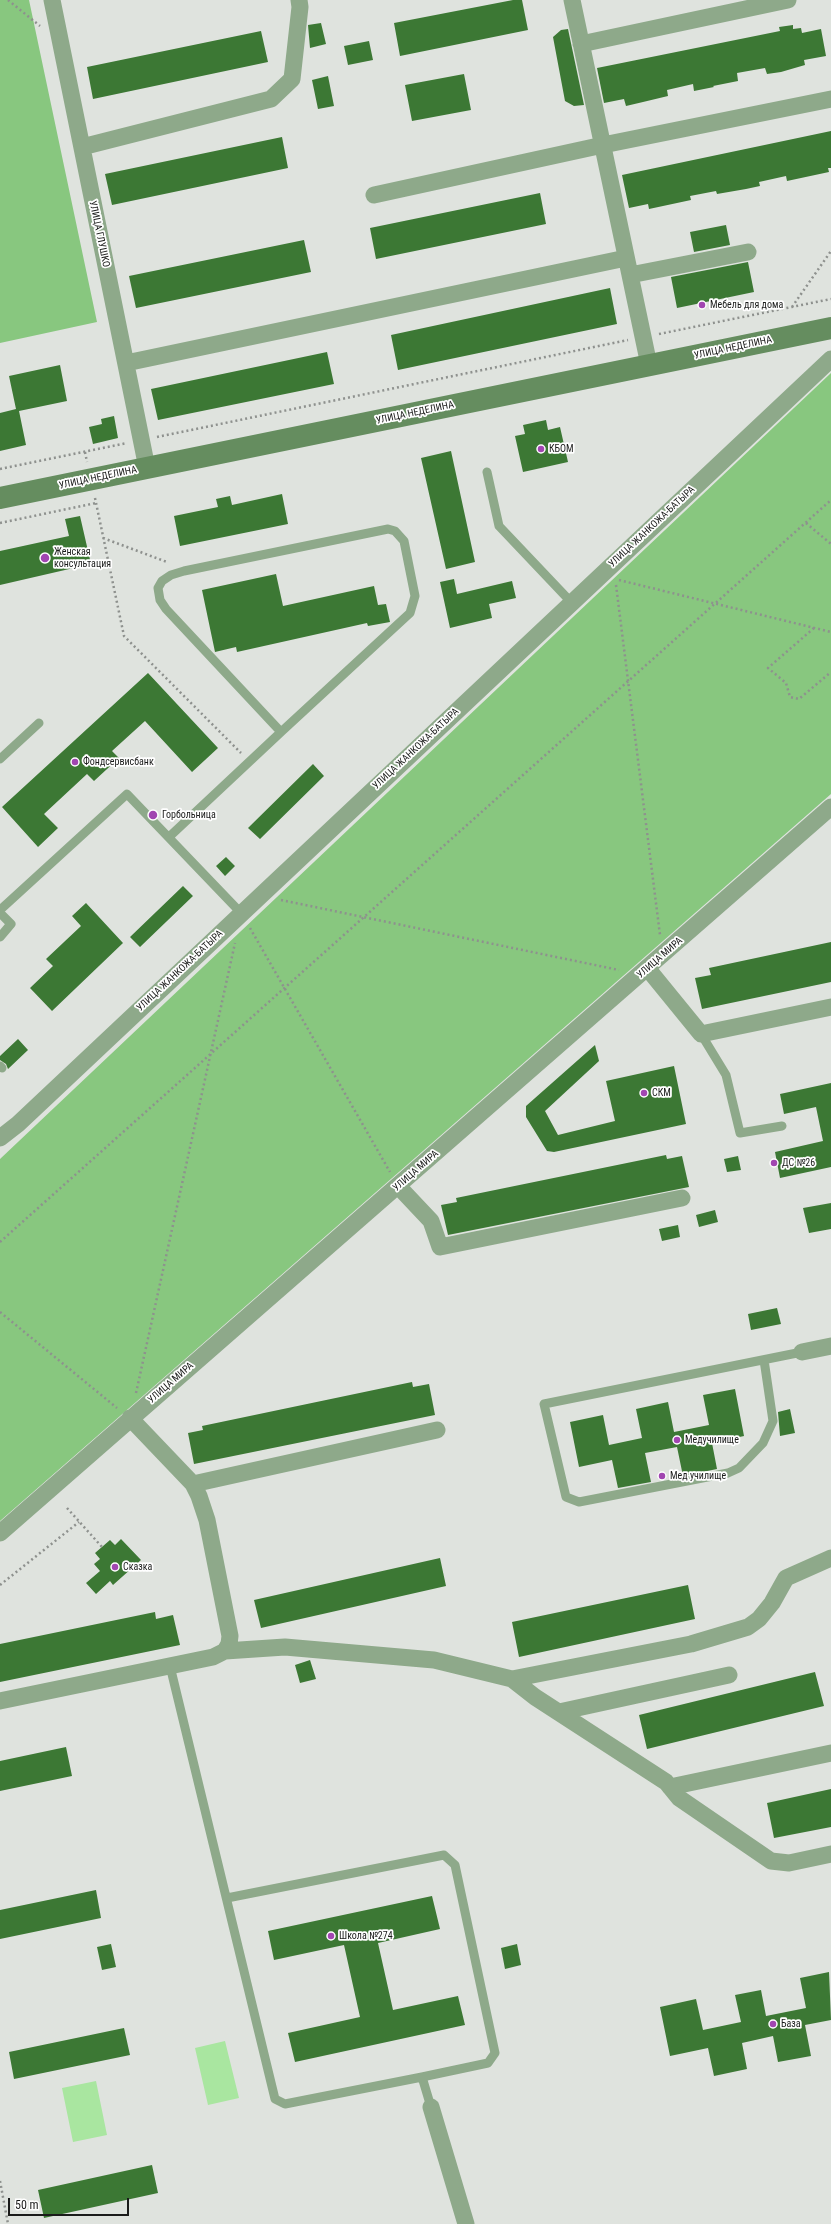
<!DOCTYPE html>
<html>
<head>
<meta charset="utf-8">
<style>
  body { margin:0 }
  #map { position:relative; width:831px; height:2224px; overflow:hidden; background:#dfe3de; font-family:"Roboto Condensed",sans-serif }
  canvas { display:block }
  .scale { position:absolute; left:8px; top:2198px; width:121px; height:18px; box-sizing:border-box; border:2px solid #1a1b1a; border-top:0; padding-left:5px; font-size:12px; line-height:14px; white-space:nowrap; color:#1a1b1a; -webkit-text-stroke:3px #fff; paint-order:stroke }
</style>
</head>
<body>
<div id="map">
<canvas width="831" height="2224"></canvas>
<div class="scale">50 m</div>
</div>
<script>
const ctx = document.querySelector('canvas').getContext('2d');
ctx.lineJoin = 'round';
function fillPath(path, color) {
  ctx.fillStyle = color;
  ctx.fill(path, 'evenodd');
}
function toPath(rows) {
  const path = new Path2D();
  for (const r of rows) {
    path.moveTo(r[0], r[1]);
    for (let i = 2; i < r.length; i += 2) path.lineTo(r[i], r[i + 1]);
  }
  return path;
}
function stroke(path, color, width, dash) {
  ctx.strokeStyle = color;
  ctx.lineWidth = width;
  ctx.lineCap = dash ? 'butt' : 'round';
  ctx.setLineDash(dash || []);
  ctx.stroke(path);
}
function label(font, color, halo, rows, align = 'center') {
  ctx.font = font + ' "Roboto Condensed",sans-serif';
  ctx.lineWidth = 3.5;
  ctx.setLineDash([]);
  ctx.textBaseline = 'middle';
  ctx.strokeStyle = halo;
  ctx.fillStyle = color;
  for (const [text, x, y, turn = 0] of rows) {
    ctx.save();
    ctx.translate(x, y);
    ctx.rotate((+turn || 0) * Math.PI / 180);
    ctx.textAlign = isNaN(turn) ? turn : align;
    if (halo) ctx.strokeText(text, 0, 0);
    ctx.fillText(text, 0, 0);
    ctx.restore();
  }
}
fillPath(toPath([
  [225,2041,239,2098,208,2105,195,2048],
  [96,2081,107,2135,73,2142,62,2088]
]), '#a9e6a0');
fillPath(toPath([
  [0,0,29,0,97,322,0,343],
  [831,373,831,794,0,1521,0,1159]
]), '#88c77f');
fillPath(toPath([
  [513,0,522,0,528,30,400,56,394,23],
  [321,23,326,44,310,48,308,25],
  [793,25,793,29,801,28,802,33,821,29,826,56,804,60,805,65,781,72,767,74,765,68,737,73,738,81,713,86,714,87,694,91,693,84,667,90,668,96,643,102,626,106,624,99,604,103,597,68,780,31,779,27],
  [568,29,584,105,574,106,565,101,553,37,561,30],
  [261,31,268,62,93,99,87,67],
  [369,41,373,60,348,65,344,46],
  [464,74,471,110,412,121,405,85],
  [328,76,334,106,318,109,312,80],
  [831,131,831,168,828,168,829,172,787,181,786,176,759,182,760,186,746,189,717,194,716,191,690,196,691,200,649,209,648,204,629,208,622,175],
  [282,137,288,168,112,205,105,174],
  [540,193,546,224,376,259,370,228],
  [726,225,730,245,694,252,690,232],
  [304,240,311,272,136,308,129,276],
  [748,262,754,292,677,308,671,277],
  [610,288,617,324,398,370,391,335],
  [327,352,334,384,158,420,151,389],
  [60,365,67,401,19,411,26,445,0,451,0,413,16,409,9,376],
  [114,416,118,438,93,444,89,427,102,424,101,419],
  [546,420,548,430,560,427,568,462,523,472,515,436,525,434,523,425],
  [451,451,475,562,446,569,421,458],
  [282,494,288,524,180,546,174,516,218,507,216,499,230,496,232,505],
  [80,516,91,564,0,585,0,551,69,536,65,519],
  [276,574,283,606,374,586,378,605,386,604,390,622,368,626,367,623,237,652,236,647,215,652,202,590],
  [454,579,457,594,512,581,516,598,489,604,492,618,450,628,440,582],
  [148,673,218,748,192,772,145,721,112,751,119,758,94,781,87,774,44,814,58,828,38,847,2,807],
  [313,764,324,776,260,839,248,828],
  [226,857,235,866,225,876,216,866],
  [183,886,193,896,140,947,130,937],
  [86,903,123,943,52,1011,30,988,53,966,46,959,81,926,72,916],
  [831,942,831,982,702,1009,695,978,711,975,709,968],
  [18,1039,28,1050,8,1069,6,1064,0,1060,0,1056],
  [595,1045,599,1061,545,1111,558,1135,615,1121,606,1081,674,1066,686,1124,554,1152,547,1151,526,1117,526,1106],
  [831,1083,831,1167,780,1178,775,1152,823,1141,816,1107,784,1114,780,1094],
  [666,1155,667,1159,682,1156,689,1187,448,1235,441,1205,457,1202,456,1198],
  [738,1156,741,1170,727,1172,724,1159],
  [831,1203,831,1229,809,1233,803,1208],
  [715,1210,718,1222,699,1227,696,1215],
  [678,1225,680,1237,662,1241,659,1229],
  [777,1308,781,1324,751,1330,748,1314],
  [412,1382,413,1387,429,1384,435,1415,194,1464,188,1433,203,1430,202,1426],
  [735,1389,744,1436,712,1443,717,1469,683,1476,677,1447,645,1453,651,1482,618,1488,612,1460,579,1467,570,1422,603,1415,609,1445,642,1438,636,1409,668,1402,674,1432,709,1425,703,1395],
  [790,1409,795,1433,780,1436,778,1412],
  [121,1539,141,1560,113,1585,110,1581,96,1594,86,1583,100,1571,94,1564,100,1559,95,1553,110,1540,115,1545],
  [440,1558,446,1586,261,1628,254,1600],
  [688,1585,695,1619,519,1657,512,1622],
  [155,1612,156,1619,173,1615,180,1645,0,1682,0,1644],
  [310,1660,316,1679,300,1683,295,1665],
  [815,1672,824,1706,647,1749,639,1715],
  [66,1747,72,1776,0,1791,0,1761],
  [831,1789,831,1827,774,1838,767,1803],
  [96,1890,101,1918,0,1939,0,1910],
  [432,1896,440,1929,378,1943,393,2010,458,1996,465,2025,295,2062,288,2033,360,2017,344,1945,274,1960,268,1931],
  [111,1944,116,1967,102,1970,97,1947],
  [517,1944,521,1965,505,1969,501,1948],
  [829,1972,831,2020,805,2025,811,2056,778,2062,773,2036,742,2043,747,2069,714,2076,708,2048,670,2056,660,2007,696,1999,703,2030,741,2022,735,1995,761,1990,766,2016,806,2008,800,1978],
  [124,2028,130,2055,14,2079,9,2052],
  [152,2165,158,2193,44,2218,38,2190]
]), '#3c7834');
stroke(toPath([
  [8,0,40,26],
  [792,307,831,251],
  [659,334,831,299],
  [157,437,628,340],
  [85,452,87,462],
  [0,469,127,443],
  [95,498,124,636,241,753],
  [0,523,96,503],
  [806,523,831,544],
  [103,538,167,562],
  [619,580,831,632],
  [616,585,660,935],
  [814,628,768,668,786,683,790,697,799,699,831,672],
  [281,900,619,970],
  [250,928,390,1172],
  [0,1242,831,500],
  [0,1312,117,1408],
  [136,1393,235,943],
  [67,1508,102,1547],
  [0,1585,79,1522],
  [0,2181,8,2224]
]), '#8e918e', 2.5, [2, 3]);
stroke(toPath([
  [487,472,499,526,572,603],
  [0,759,39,723],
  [169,837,281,732,166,609,160,600,158,588,162,581,171,575,184,571,388,529,395,531,404,541,415,596,410,613,281,732],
  [0,910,127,794,242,914],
  [0,913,11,924,0,937],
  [701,1034,726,1075,740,1133,782,1126],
  [0,1066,2,1068],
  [764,1360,773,1421,763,1443,739,1468,728,1473,579,1502,566,1497,544,1404,802,1352],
  [170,1666,275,2099,285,2104,422,2077,488,2063,495,2053,455,1865,444,1855,227,1898],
  [422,2077,431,2107]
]), '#8ea98a', 9);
stroke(toPath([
  [52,0,147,468],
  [572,0,649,365],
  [581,44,788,0],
  [82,147,271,99,292,79,300,7,299,0],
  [374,195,603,145,831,99],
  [630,275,748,252],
  [126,363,626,258],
  [648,969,701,1034,831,1007],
  [0,1138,18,1124,831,359],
  [398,1186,431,1221,440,1247,682,1198],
  [802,1352,831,1346],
  [193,1484,437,1430],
  [0,1533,831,807],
  [225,1651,285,1647,434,1660,512,1679,691,1644,748,1627,759,1619,772,1603,786,1578,831,1558],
  [512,1679,535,1697,666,1782,679,1798,771,1861,789,1863,831,1854],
  [0,1701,213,1657,225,1651,229,1644,230,1636,207,1520,199,1496,193,1484,130,1418],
  [559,1712,729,1675],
  [670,1787,831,1753],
  [431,2107,466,2224]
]), '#8ea98a', 17);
stroke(toPath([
  [0,498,831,328]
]), '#658d5f', 22);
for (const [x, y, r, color] of [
  [702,305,4,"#a146b1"],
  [541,449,4,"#a146b1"],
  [45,558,5,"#a146b1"],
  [75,762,4,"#a146b1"],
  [153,815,5,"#a146b1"],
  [644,1093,4,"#a146b1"],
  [774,1163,4,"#a146b1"],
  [677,1440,4,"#a146b1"],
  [662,1476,4,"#a146b1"],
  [115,1567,4,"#a146b1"],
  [331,1936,4,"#a146b1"],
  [773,2024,4,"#a146b1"]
]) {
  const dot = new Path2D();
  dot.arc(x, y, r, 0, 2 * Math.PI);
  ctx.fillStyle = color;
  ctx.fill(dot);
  stroke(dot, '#fff', 1.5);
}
label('10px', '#1a1b1a', '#fff', [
  ["УЛИЦА ГЛУШКО",99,234,78],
  ["УЛИЦА НЕДЕЛИНА",733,348,-12],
  ["УЛИЦА НЕДЕЛИНА",415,413,-12],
  ["УЛИЦА НЕДЕЛИНА",98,478,-12],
  ["УЛИЦА ЖАНКОЖА-БАТЫРА",652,527,-43],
  ["УЛИЦА ЖАНКОЖА-БАТЫРА",416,749,-43],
  ["УЛИЦА МИРА",660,958,-41],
  ["УЛИЦА ЖАНКОЖА-БАТЫРА",180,971,-43],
  ["УЛИЦА МИРА",416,1171,-41],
  ["УЛИЦА МИРА",171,1383,-41]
]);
label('10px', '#1a1b1a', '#fff', [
  ["Мебель для дома",710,305],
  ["КБОМ",549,449],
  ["Женская",54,552],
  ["консультация",54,564],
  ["Фондсервисбанк",83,762],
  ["Горбольница",162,815],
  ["СКМ",652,1093],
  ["ДС №26",782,1163],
  ["Медучилище",685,1440],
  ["Мед училище",670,1476],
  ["Сказка",123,1567],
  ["Школа №274",339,1936],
  ["База",781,2024]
], 'left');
</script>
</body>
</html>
